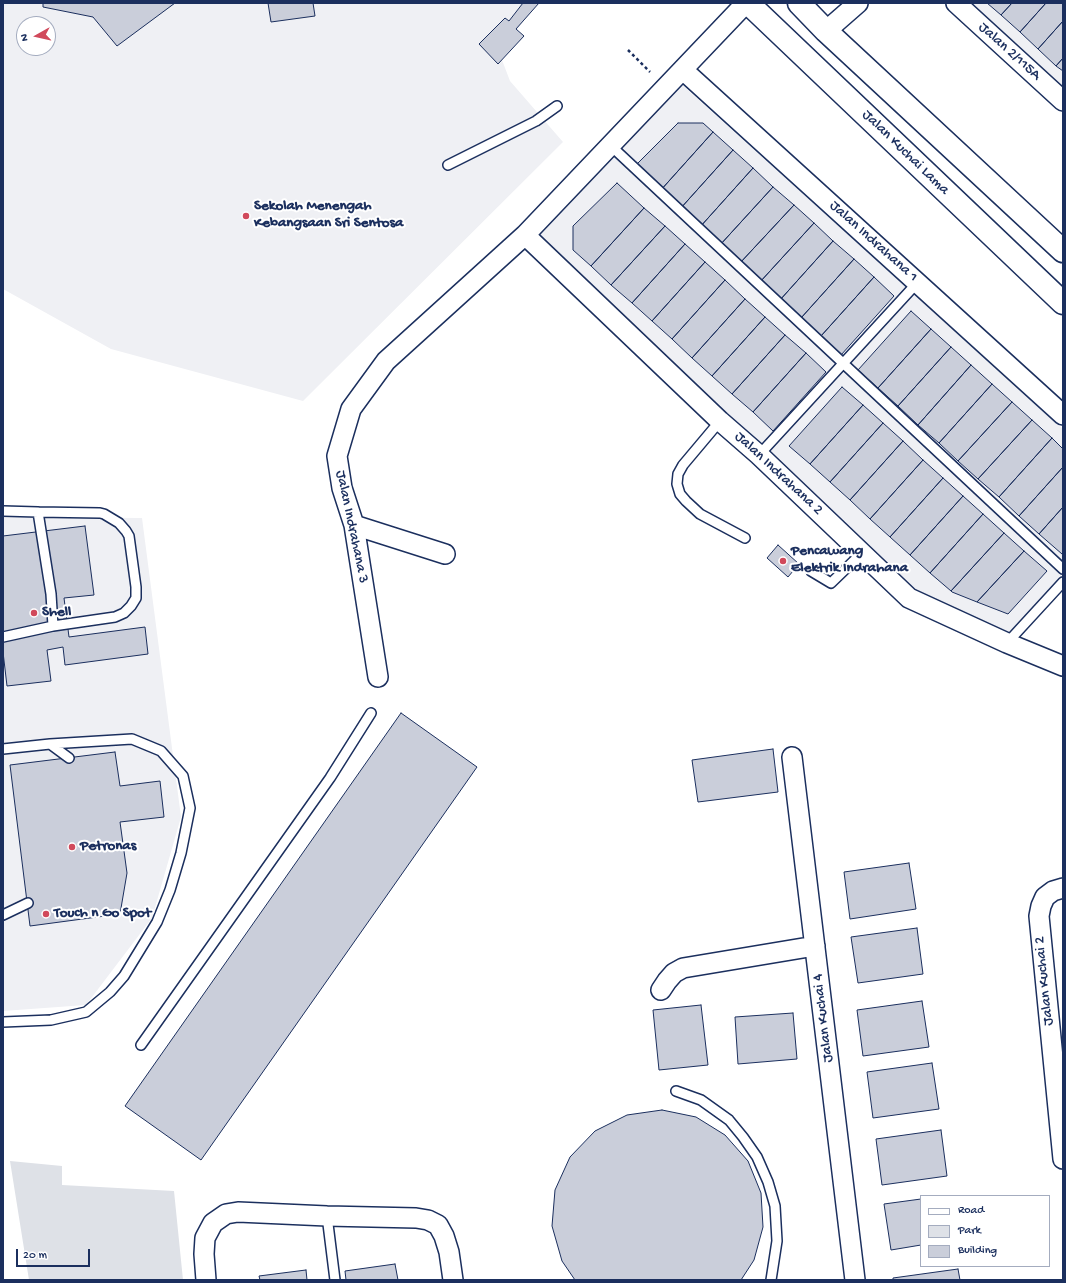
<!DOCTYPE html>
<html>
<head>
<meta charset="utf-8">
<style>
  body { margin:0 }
  #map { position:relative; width:1066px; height:1283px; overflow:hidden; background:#fff; font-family:"Gochi Hand",sans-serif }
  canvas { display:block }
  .frame { position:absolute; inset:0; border:4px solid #1b2f5e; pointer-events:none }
  .legend { position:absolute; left:920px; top:1195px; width:130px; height:72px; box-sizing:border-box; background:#fff; border:1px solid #a4acbf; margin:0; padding:5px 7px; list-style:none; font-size:12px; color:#1b2f5e }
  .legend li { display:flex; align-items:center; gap:8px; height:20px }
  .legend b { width:20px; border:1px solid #a4acbf }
  .north { position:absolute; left:16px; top:16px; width:40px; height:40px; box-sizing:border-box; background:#fff; border:1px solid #a4acbf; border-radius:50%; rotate:262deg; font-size:11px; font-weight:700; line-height:16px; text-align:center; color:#1b2f5e }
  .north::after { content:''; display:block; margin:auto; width:14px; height:18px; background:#d1495b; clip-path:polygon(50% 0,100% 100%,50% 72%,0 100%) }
  .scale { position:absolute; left:16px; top:1249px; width:74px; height:18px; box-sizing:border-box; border:2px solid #1b2f5e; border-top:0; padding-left:5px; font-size:12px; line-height:14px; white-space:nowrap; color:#1b2f5e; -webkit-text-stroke:3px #fff; paint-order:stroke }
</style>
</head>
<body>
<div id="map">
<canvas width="1066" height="1283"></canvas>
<div class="frame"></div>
<ul class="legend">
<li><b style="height:5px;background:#fff"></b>Road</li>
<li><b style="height:11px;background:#dee1e7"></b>Park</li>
<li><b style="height:11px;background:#caceda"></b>Building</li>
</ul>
<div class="north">N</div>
<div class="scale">20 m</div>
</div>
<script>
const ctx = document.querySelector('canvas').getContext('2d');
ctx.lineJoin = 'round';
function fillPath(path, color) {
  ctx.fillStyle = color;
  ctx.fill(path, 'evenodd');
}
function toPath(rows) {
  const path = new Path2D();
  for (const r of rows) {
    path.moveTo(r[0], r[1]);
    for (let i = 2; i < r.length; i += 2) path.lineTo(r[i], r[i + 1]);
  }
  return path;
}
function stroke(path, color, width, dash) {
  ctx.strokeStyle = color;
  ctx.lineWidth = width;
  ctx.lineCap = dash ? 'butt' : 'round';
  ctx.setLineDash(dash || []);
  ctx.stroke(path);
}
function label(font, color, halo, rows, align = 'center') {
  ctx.font = font + ' "Gochi Hand",sans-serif';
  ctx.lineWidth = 4;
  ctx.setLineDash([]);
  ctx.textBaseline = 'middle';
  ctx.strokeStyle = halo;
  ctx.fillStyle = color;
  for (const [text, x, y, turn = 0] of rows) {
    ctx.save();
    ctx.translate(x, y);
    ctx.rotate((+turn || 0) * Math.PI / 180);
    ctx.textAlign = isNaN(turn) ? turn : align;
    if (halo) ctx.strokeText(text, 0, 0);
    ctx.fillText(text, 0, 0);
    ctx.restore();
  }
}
fillPath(toPath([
  [3,3,536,3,513,36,502,60,510,81,563,142,303,401,111,349,3,289],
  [24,24,48,24,48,48,24,48],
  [970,3,1063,3,1063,87],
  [681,84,1063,429,1063,573,1008,633,914,590,537,234],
  [3,517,142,518,181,817,152,918,86,1005,3,1011]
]), '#eff0f4');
fillPath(toPath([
  [10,1161,62,1166,62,1185,174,1191,183,1280,29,1280]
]), '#dee1e7');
const building = toPath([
  [43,3,175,3,117,46,93,17,43,7,43,3],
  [268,3,313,3,315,16,271,22,268,3],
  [523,3,539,3,516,29,524,36,498,64,479,44,505,18,509,21,523,3],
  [987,3,1012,3,1001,15,987,3],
  [1012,3,1046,3,1020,32,1001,15,1012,3],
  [1046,3,1063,3,1063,21,1038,49,1020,32,1046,3],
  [1063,21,1063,58,1056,66,1038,49,1063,21],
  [1063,58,1063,71,1056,66,1063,58],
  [678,123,703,123,713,132,660,191,634,167,678,123],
  [713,132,733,150,680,209,660,191,713,132],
  [733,150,753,168,700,227,680,209,733,150],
  [753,168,773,187,720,245,700,227,753,168],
  [617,183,644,208,591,266,573,250,573,226,617,183],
  [773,187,794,205,740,263,720,245,773,187],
  [794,205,814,223,760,282,740,263,794,205],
  [644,208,665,226,611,285,591,266,644,208],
  [814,223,833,241,780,300,760,282,814,223],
  [665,226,685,244,632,303,611,285,665,226],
  [833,241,854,259,801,318,780,300,833,241],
  [685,244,705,262,652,321,632,303,685,244],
  [854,259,874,277,821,336,801,318,854,259],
  [705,262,725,280,672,339,652,321,705,262],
  [874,277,894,296,841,355,821,336,874,277],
  [725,280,745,299,692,358,672,339,725,280],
  [745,299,765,317,712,376,692,358,745,299],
  [911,311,931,329,878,388,858,370,911,311],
  [765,317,785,335,732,394,712,376,765,317],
  [931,329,951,347,898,406,878,388,931,329],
  [785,335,806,353,753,412,732,394,785,335],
  [951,347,971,365,918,425,898,406,951,347],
  [806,353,826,372,773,431,753,412,806,353],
  [971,365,992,384,939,443,918,425,971,365],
  [992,384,1012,402,958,461,939,443,992,384],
  [842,387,863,405,810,464,789,446,842,387],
  [1012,402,1032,420,978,479,958,461,1012,402],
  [863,405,883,423,830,482,810,464,863,405],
  [1032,420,1052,438,999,497,978,479,1032,420],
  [883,423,903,441,850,500,830,482,883,423],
  [1052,438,1063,449,1063,467,1019,516,999,497,1052,438],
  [903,441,923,460,870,519,850,500,903,441],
  [923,460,943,478,890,537,870,519,923,460],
  [1063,467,1063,507,1039,534,1019,516,1063,467],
  [943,478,963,496,910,555,890,537,943,478],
  [963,496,983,514,930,573,910,555,963,496],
  [1063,507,1063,553,1062,554,1039,534,1063,507],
  [983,514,1004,533,951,591,930,573,983,514],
  [85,526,94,595,64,598,69,637,145,627,148,654,65,665,63,647,47,650,51,681,7,686,3,652,3,536,85,526],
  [1004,533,1024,551,977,602,952,592,951,591,1004,533],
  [778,545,799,564,788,577,767,558,778,545],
  [1024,551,1047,571,1008,614,977,602,1024,551],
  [401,713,477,767,201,1160,125,1106,401,713],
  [773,749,778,792,698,802,692,760,773,749],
  [115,752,120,786,160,781,164,817,120,822,127,873,120,914,30,926,10,765,115,752],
  [909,863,916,909,850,919,844,872,909,863],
  [917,928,923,974,858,983,851,937,917,928],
  [922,1001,929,1047,863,1056,857,1010,922,1001],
  [701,1005,708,1065,659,1070,653,1010,701,1005],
  [793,1013,797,1059,738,1064,735,1017,793,1013],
  [932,1063,939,1109,873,1118,867,1072,932,1063],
  [662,1110,696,1117,725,1135,748,1161,761,1193,763,1227,754,1260,741,1280,575,1280,562,1261,552,1226,555,1190,570,1157,595,1131,627,1115,662,1110],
  [941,1130,947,1176,882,1185,876,1139,941,1130],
  [921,1199,921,1245,891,1250,884,1204,921,1199],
  [395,1264,398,1280,346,1280,345,1271,395,1264],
  [958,1269,960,1280,893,1280,893,1278,958,1269],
  [306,1270,307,1280,260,1280,259,1276,306,1270]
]);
fillPath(building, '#caceda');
stroke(building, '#1b2f5e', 1);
const service = toPath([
  [610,145,1063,569],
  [448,165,536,121,557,106],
  [720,421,683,465,678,474,677,484,680,494,686,501,700,514,745,538],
  [759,455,917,283],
  [3,511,38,512,51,594,53,626,3,637],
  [38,512,100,513,104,514,119,523,126,531,129,536,136,587,136,598,131,606,124,613,115,617,53,626],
  [811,571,831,583,862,553],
  [1007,643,1063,582],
  [3,749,50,744,69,758],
  [3,915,28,903],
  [3,1022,51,1020,86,1012,110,992,124,976,157,922,170,890,181,853,190,808,183,776,161,751,132,739,50,744],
  [141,1045,330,778,371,713],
  [676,1091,701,1100,729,1120,743,1137,757,1157,768,1182,775,1206,777,1241,771,1280],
  [327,1216,335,1280]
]);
const minor = toPath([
  [956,3,1063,101],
  [826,31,858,3],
  [683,70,1063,415],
  [525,235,720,421,759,455,909,598,1007,643,1063,666],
  [354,525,445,554],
  [378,677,354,525,342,488,337,456,351,409,386,361,525,235,746,3],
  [792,757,855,1280],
  [1063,888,1053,891,1045,897,1041,906,1039,916,1063,1159],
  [661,990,667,981,674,973,683,968,815,946],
  [206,1280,204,1254,205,1238,213,1223,226,1214,238,1212,327,1216,416,1218,428,1220,438,1225,444,1236,449,1252,453,1280]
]);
const secondary = toPath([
  [748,3,1063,303],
  [799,3,826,31,1063,251]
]);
stroke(service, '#1b2f5e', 12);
stroke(minor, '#1b2f5e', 22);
stroke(secondary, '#1b2f5e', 25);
stroke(toPath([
  [628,50,650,72]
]), '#1b2f5e', 2.5, [3, 3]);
stroke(service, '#fff', 9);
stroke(minor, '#fff', 19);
stroke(secondary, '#fff', 22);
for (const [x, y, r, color] of [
  [246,216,4,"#d1495b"],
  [783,561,4,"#d1495b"],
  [34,613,4,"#d1495b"],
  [72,847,4,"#d1495b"],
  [46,914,4,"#d1495b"]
]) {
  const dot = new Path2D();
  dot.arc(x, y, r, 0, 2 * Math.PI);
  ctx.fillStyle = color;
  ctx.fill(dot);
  stroke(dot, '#fff', 1.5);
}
label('15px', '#1b2f5e', '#fff', [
  ["Jalan 2/115A",1009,52,42],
  ["Jalan Kuchai Lama",905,153,44],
  ["Jalan Indrahana 1",873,242,42],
  ["Jalan Indrahana 2",778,474,43],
  ["Jalan Indrahana 3",351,527,78],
  ["Jalan Kuchai 2",1045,981,-96],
  ["Jalan Kuchai 4",824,1018,-97]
]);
label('bold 15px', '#1b2f5e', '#fff', [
  ["Sekolah Menengah",254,207],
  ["Kebangsaan Sri Sentosa",254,224],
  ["Pencawang",791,552],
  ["Elektrik Indrahana",791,569],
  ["Shell",42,613],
  ["Petronas",80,847],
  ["Touch n Go Spot",54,914]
], 'left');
</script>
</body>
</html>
